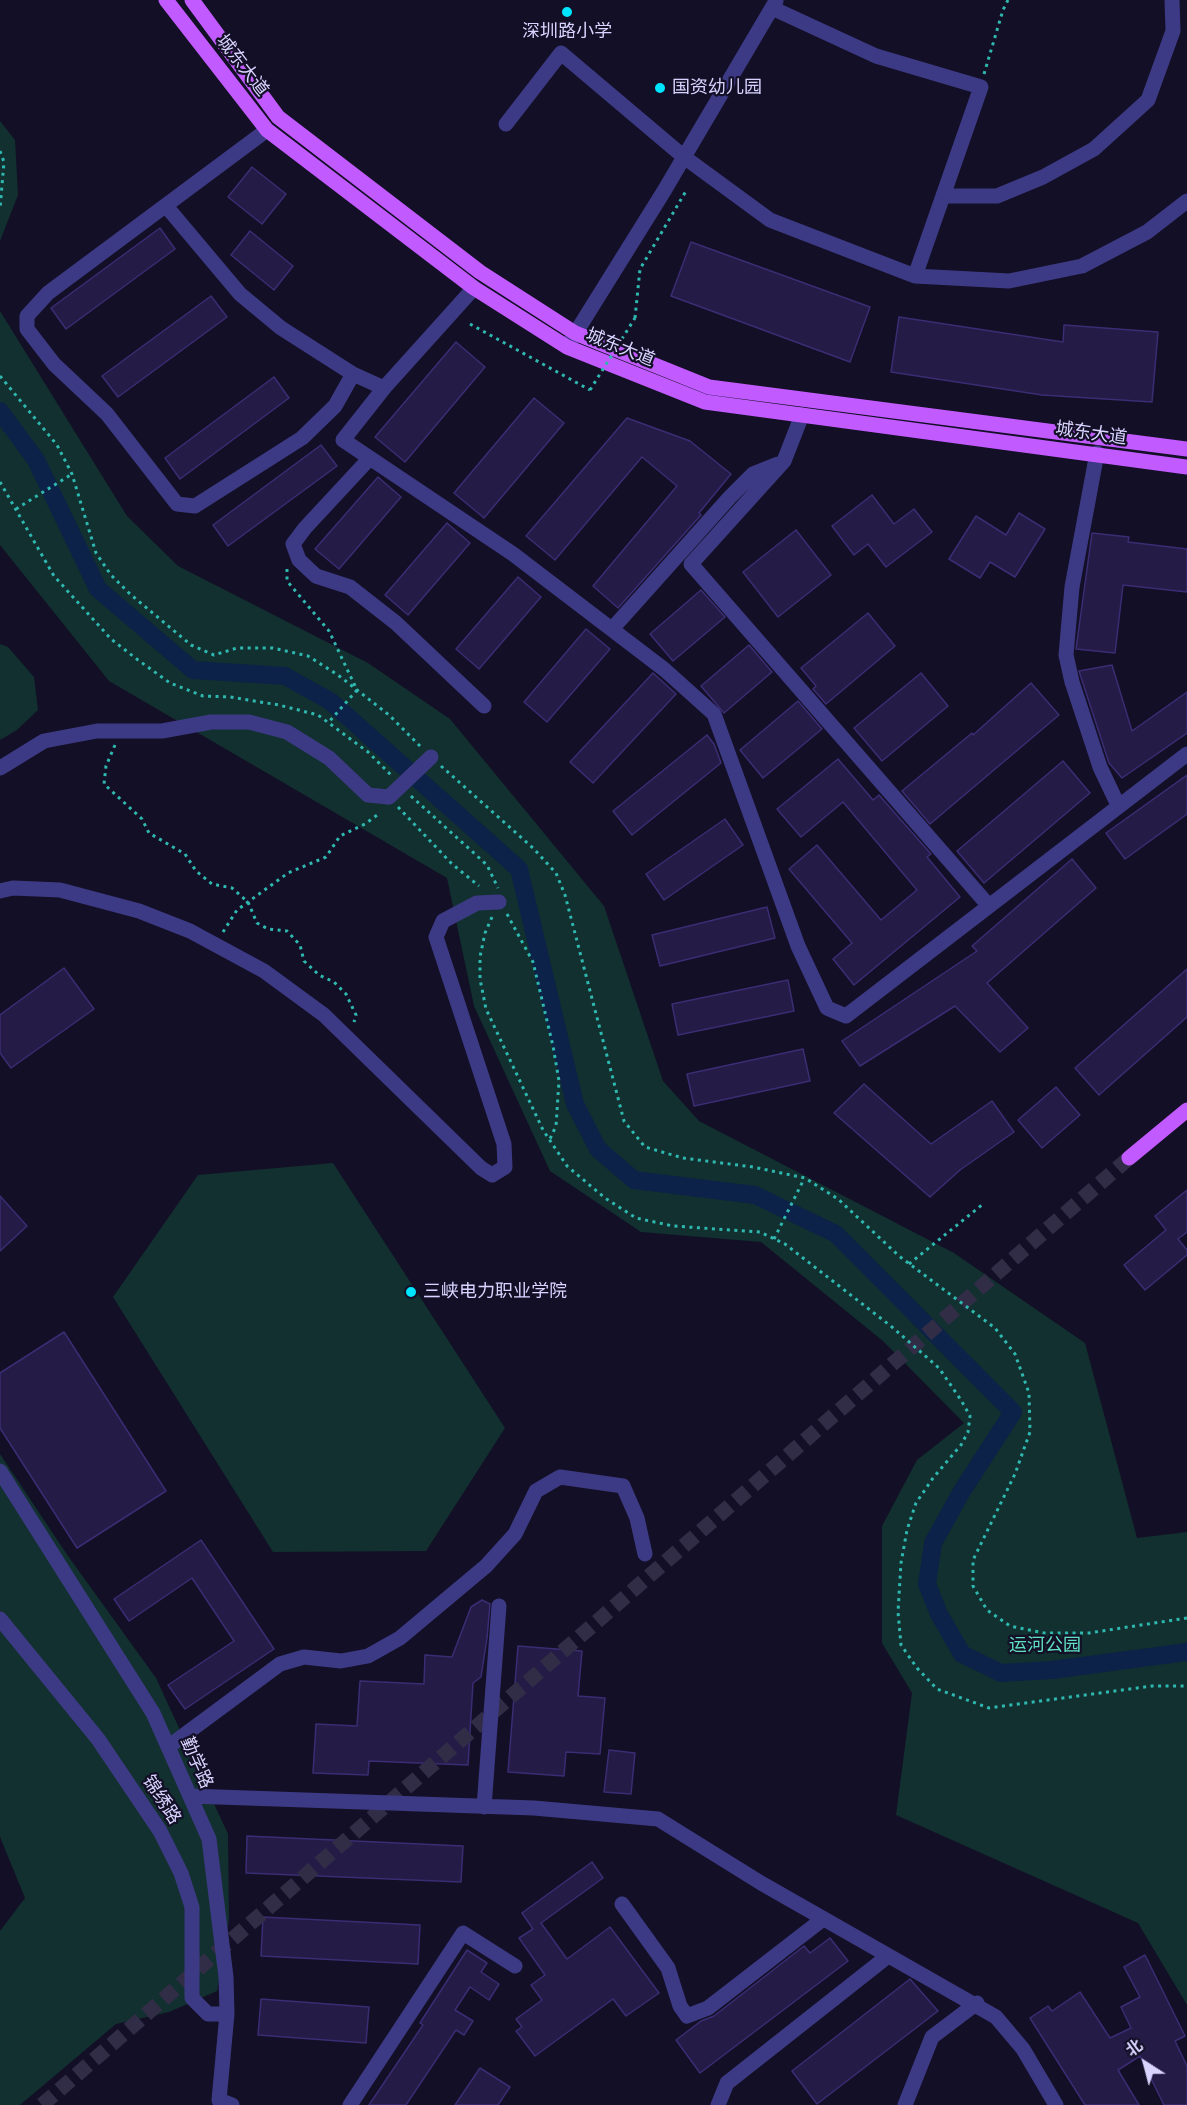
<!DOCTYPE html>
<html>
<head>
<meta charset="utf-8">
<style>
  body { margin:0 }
  #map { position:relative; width:1187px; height:2105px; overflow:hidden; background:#130f26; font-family:Signika,"Noto Sans SC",sans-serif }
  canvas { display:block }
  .north { position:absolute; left:1115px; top:2033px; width:60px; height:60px; -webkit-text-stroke:4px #130f26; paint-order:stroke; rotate:324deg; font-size:16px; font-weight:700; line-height:24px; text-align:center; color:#d9d4ff }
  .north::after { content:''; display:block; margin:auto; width:21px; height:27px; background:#d9d4ff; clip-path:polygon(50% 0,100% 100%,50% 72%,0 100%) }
</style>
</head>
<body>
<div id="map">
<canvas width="1187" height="2105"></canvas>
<div class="north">北</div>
</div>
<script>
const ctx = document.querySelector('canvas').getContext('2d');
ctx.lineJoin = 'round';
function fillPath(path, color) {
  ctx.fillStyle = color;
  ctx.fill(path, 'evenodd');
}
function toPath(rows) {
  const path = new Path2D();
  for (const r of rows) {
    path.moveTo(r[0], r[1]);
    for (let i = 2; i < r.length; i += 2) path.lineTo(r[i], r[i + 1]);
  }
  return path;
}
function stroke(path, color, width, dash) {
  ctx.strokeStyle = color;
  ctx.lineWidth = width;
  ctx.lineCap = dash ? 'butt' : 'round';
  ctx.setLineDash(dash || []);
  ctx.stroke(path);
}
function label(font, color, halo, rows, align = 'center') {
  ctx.font = font + ' Signika,"Noto Sans SC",sans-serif';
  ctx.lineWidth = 4.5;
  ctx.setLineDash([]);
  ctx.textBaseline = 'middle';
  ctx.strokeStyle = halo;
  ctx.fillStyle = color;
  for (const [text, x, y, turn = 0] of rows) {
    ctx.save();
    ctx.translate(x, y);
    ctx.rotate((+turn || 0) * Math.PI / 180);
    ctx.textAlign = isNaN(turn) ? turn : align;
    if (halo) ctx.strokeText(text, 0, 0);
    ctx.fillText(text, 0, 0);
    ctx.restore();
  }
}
fillPath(toPath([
  [0,121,15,140,18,195,0,241],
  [0,311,127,516,178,566,368,663,450,719,604,906,663,1081,699,1121,954,1253,1085,1343,1137,1538,1187,1532,1187,2005,1138,1923,896,1815,912,1693,882,1643,882,1526,917,1460,964,1423,883,1341,761,1242,641,1232,550,1171,474,1006,447,878,109,681,0,545],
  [0,644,8,647,34,677,38,710,17,730,0,740],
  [333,1163,505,1428,426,1551,273,1552,113,1297,198,1175],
  [0,1454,68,1556,156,1678,228,1834,229,1919,217,1991,169,2012,116,2024,20,2105,0,2105,0,1931,25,1898,0,1837]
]), '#12302f');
stroke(toPath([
  [0,411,36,460,98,589,193,670,285,676,330,701,519,869,575,1104,598,1149,634,1180,755,1195,836,1234,1013,1412,962,1491,933,1543,927,1584,939,1614,962,1654,1001,1673,1052,1670,1187,1652]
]), '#0c2248', 18);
const building = toPath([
  [252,167,286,194,262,224,228,197,252,167],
  [160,228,175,249,66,329,51,308,160,228],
  [250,231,293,266,274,290,231,255,250,231],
  [691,242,870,307,850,362,671,296,691,242],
  [211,296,227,317,118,397,102,376,211,296],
  [899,317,1063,342,1064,325,1158,332,1152,402,1042,395,891,372,899,317],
  [456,342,485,367,405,462,375,437,456,342],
  [274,377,289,398,180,479,165,458,274,377],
  [534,398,564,423,484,518,454,493,534,398],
  [627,418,690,441,731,474,699,513,701,515,618,608,593,586,677,486,642,457,555,560,526,536,627,418],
  [321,445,337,466,228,546,213,525,321,445],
  [378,477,401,497,339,569,315,549,378,477],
  [872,495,894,524,914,509,932,532,886,567,868,544,854,555,832,526,872,495],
  [1019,513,1045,529,1015,577,990,562,980,578,949,559,976,516,1006,535,1019,513],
  [447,523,470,543,408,615,385,595,447,523],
  [796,530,831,575,778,617,743,572,796,530],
  [1092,533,1129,537,1128,542,1187,549,1187,592,1123,585,1115,653,1076,649,1092,533],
  [518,577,541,597,479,669,456,649,518,577],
  [701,590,725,617,673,661,650,634,701,590],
  [868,613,895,646,826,704,813,689,816,686,801,668,868,613],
  [586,629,610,649,547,722,524,702,586,629],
  [749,645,772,672,724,713,701,686,749,645],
  [1112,665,1132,731,1187,692,1187,733,1122,778,1109,763,1079,671,1112,665],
  [653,673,676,694,593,783,570,762,653,673],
  [921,673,948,706,882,761,854,728,921,673],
  [1031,683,1059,715,930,824,902,791,972,733,973,735,1031,683],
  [798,701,822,729,763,778,740,750,798,701],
  [707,735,714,744,721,763,632,835,613,811,707,735],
  [838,759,873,800,879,795,931,854,927,857,960,897,854,985,833,959,852,943,789,869,817,845,881,920,917,890,843,802,801,837,777,809,838,759],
  [1063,761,1090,793,984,883,957,851,1063,761],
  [1187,775,1187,814,1125,859,1106,833,1187,775],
  [725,819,743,845,664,900,646,874,725,819],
  [1072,859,1096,888,987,983,1028,1028,1000,1052,955,1006,860,1066,842,1041,977,951,972,946,1072,859],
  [767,907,775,938,660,966,652,935,767,907],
  [64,968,94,1009,11,1068,0,1053,0,1015,64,968],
  [1187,969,1187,1017,1099,1095,1075,1068,1187,969],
  [788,980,794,1011,678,1035,672,1004,788,980],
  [803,1049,810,1081,694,1106,687,1074,803,1049],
  [864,1084,931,1144,992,1101,1014,1132,960,1170,930,1197,834,1113,864,1084],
  [1056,1087,1080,1115,1042,1148,1018,1120,1056,1087],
  [1187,1190,1187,1232,1178,1239,1187,1250,1187,1255,1145,1290,1124,1265,1166,1230,1155,1216,1187,1190],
  [0,1196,27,1226,0,1251,0,1196],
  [64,1332,166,1491,77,1548,0,1428,0,1373,64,1332],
  [201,1540,274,1649,185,1709,168,1685,234,1641,192,1578,129,1621,114,1599,201,1540],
  [482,1600,490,1604,487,1638,481,1677,473,1683,468,1765,369,1761,368,1775,313,1773,316,1724,357,1726,360,1681,424,1684,425,1655,452,1657,471,1607,482,1600],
  [518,1646,582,1651,578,1696,605,1698,600,1754,566,1752,564,1776,508,1772,518,1646],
  [609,1750,635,1753,631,1794,604,1792,609,1750],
  [247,1836,463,1846,461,1882,246,1873,247,1836],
  [592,1862,603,1878,541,1923,567,1959,610,1927,659,1993,626,2016,613,1999,535,2056,516,2031,522,2027,516,2019,542,2000,531,1985,545,1975,519,1938,533,1929,522,1913,592,1862],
  [263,1917,420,1925,418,1964,261,1956,263,1917],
  [830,1938,848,1961,700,2073,676,2040,701,2021,714,2016,804,1946,810,1953,830,1938],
  [467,1950,487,1963,481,1972,499,1984,489,2000,470,1987,455,2010,473,2021,464,2035,456,2030,406,2105,369,2105,423,2025,420,2023,467,1950],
  [1145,1955,1185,2036,1175,2041,1187,2066,1187,2105,1164,2105,1140,2056,1118,2070,1139,2105,1085,2105,1030,2018,1048,2006,1052,2011,1080,1992,1110,2038,1131,2028,1121,2007,1140,1997,1124,1967,1145,1955],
  [910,1979,938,2011,817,2104,792,2071,910,1979],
  [261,1999,369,2007,366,2043,258,2035,261,1999],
  [480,2068,510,2087,498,2105,455,2105,480,2068]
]);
fillPath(building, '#241b47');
stroke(building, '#3b2d73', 1.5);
stroke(toPath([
  [42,2105,1129,1158]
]), '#312d47', 15, [15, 8]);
stroke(toPath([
  [984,74,1003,10,1008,0],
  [0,151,4,162,0,209],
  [635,318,640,269,686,191],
  [470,324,590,390],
  [0,376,57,445,72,474,96,553,111,575,130,594,191,645,214,655,237,648,273,648,308,656,338,675,389,715,421,747],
  [0,482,54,576,111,639,138,660,170,683,203,696,230,697,279,705,318,715,368,752,392,776],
  [16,509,72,474],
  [287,569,287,581,329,631,357,690,328,723],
  [115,745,106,766,104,784,142,819,149,833,185,854,196,871,212,884,232,888,248,902,257,923,268,929,287,931,300,945,304,961,319,975,334,982,346,994,356,1015,354,1022],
  [441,766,533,848,556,873,565,895,624,1121,645,1147,683,1158,753,1167,805,1178,838,1199,899,1256,995,1328,1015,1354,1029,1393,1030,1432,1015,1474,973,1560,973,1586,987,1610,1010,1626,1044,1633,1089,1633,1187,1618],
  [411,796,487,865,498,888],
  [398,807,452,864,479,886],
  [507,914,533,962,553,1046,559,1081,556,1126,550,1139],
  [492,917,485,933,480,957,480,979,486,1009,543,1130,567,1166,605,1198,636,1218,673,1226,760,1232,785,1244,892,1327,939,1368,961,1400,970,1416,968,1432,961,1445,933,1478,916,1503,907,1530,901,1563,898,1612,901,1645,917,1668,937,1689,989,1708,1152,1686,1187,1686],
  [223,932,237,910,288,873,326,857,340,836,365,824,380,813],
  [774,1239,804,1179],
  [909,1264,983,1204]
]), '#2fb8b0', 3, [3, 4.5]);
stroke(toPath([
  [772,8,876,56,981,87,915,276],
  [506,124,561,53,684,157,770,220,915,276,1009,281,1082,266,1147,232,1187,201],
  [267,130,48,293,27,316,27,329,54,364,107,414,177,504,195,506,302,438,335,406,353,374],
  [943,196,997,196,1043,177,1094,149,1148,100,1173,31,1172,0],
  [166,206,240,294,281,328,353,374,384,388],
  [474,288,384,388,343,440,513,554,665,670,714,714,798,946,827,1008,846,1016,1187,754],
  [570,342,664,191,776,1],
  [802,415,784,461,691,564,989,906],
  [1097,453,1072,587,1066,655,1072,682,1100,767,1118,805],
  [370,458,305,528,293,544,299,560,316,576,350,587,396,623,484,706],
  [612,629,730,497,753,474,778,464],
  [0,768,44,741,97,731,162,731,211,722,249,722,287,732,329,758,368,795,389,797],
  [0,891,13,888,60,890,139,911,190,931,264,971,324,1015,481,1168,492,1175,505,1167,504,1144,436,937,443,921,477,903,499,902],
  [0,1471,153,1713,209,1839,226,1977,227,2014,219,2100,232,2105],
  [0,1619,98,1739,160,1831,181,1873,192,1907,192,1998,208,2014,227,2014],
  [168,1747,280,1664,304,1657,341,1661,368,1656,400,1638,486,1566,515,1534,536,1491,560,1477,623,1486,637,1518,645,1554],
  [190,1796,534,1808,658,1819,761,1883,996,2017,1023,2049,1056,2105],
  [484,1807,499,1606],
  [622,1904,668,1968,680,2006,687,2016,708,2008,823,1919],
  [350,2105,463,1933,515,1966],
  [718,2105,727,2083,888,1956],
  [905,2105,932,2037,977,2003]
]), '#3d3a85', 15);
stroke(toPath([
  [166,0,267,130,474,288,567,347,705,402,1187,467],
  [192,0,278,117,480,272,575,333,709,387,1187,449],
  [1129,1158,1187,1110]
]), '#c25bff', 15);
stroke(toPath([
  [590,390,635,318]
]), '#2fb8b0', 3, [3, 4.5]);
stroke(toPath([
  [389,797,431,757]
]), '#3d3a85', 15);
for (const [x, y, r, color] of [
  [567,12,6,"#00e5ff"],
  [660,88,6,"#00e5ff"],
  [411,1292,6,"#00e5ff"]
]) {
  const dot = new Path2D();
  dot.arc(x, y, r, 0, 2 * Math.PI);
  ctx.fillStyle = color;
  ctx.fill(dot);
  stroke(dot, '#130f26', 2);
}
label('18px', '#d9d4ff', '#130f26', [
  ["深圳路小学",567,32,"center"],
  ["国资幼儿园",672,88],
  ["三峡电力职业学院",423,1292]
], 'left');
label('18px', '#d9d4ff', '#130f26', [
  ["城东大道",242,66,52],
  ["城东大道",620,348,22],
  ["城东大道",1091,434,8],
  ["勤学路",196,1763,66],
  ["锦绣路",161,1800,57]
]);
label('18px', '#5fe0c0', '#130f26', [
  ["运河公园",1045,1646]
]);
</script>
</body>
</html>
